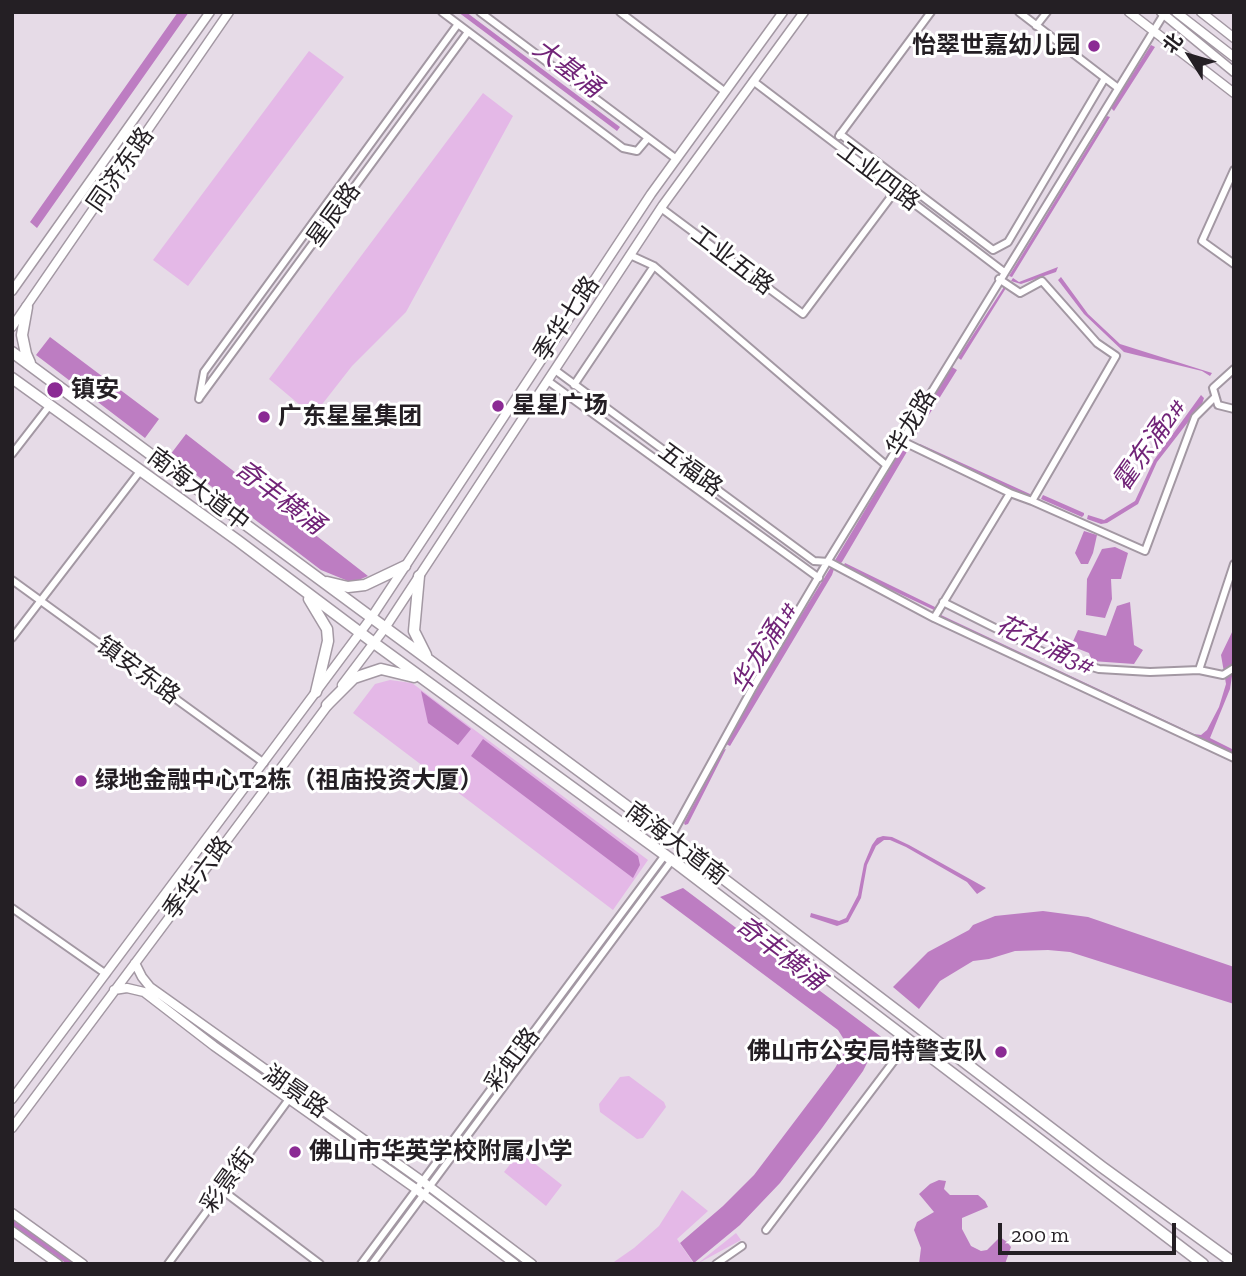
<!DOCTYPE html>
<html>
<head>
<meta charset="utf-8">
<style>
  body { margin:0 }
  #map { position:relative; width:1246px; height:1276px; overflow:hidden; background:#e6dbe7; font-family:"Zilla Slab","Noto Sans SC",serif }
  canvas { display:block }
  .frame { position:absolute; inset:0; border:14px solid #241f24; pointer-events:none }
  .north { position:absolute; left:1155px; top:21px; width:70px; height:70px; -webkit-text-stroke:5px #fff; paint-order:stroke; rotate:307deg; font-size:19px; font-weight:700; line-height:28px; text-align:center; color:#241f24 }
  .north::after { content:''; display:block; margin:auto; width:24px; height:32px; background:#241f24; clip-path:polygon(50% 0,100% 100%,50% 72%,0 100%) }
  .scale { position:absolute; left:998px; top:1223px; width:178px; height:32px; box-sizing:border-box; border:4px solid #241f24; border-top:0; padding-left:9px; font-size:21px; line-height:24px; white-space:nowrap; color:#241f24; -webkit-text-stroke:5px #fff; paint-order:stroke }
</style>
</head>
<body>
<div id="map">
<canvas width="1246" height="1276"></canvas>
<div class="frame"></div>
<div class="north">北</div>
<div class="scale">200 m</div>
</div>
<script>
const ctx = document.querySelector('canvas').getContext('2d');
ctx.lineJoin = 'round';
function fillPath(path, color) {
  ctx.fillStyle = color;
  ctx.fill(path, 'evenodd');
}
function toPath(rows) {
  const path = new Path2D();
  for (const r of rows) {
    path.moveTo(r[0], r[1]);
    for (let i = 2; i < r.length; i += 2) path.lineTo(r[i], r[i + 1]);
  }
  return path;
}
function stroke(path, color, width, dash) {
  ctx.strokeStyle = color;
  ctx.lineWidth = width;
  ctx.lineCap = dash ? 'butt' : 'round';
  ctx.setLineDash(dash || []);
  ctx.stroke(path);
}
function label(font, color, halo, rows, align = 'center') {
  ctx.font = font + ' "Zilla Slab","Noto Sans SC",serif';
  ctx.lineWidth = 6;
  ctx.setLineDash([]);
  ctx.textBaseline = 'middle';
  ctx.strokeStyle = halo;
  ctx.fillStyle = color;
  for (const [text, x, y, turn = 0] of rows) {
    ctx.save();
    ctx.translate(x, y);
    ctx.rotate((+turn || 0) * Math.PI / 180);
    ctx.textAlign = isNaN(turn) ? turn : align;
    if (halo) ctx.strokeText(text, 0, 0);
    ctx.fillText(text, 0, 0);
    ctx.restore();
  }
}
fillPath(toPath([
  [309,51,344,77,188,286,153,260],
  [483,93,513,116,406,312,352,366,313,416,269,379],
  [390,680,412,683,648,860,613,910,353,713,375,684],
  [629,1076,664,1102,666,1107,643,1138,637,1139,600,1112,599,1104,620,1077],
  [520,1152,562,1185,546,1206,504,1172],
  [682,1190,708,1211,677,1239,694,1264,611,1264,634,1248,659,1226],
  [736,1233,741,1240,697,1264]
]), '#e4b8e7');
fillPath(toPath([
  [178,12,189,12,37,228,30,222],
  [458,12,466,12,620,127,617,131],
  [1151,45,1155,47,1114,111,1111,108],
  [1107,116,1110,117,1012,277,1009,276],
  [1058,267,1056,272,1021,284,1011,281,1013,278,1019,282],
  [1061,277,1088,314,1120,344,1212,373,1210,376,1202,371,1124,352,1084,314,1058,280],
  [1004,287,1006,288,961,360,960,359,958,358],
  [50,337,159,419,145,438,36,355],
  [952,367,957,370,915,437,910,434],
  [1201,395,1204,398,1202,404,1157,462,1138,504,1107,523,1101,524,1087,519,1088,515,1104,520,1135,501,1154,460],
  [186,434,368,576,354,582,348,581,321,570,170,455],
  [920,444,1030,494,1030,496,1028,498,919,447],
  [902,448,908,450,842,562,839,565,834,562],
  [1043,495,1084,513,1084,515,1082,517,1041,499],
  [1084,531,1097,535,1093,553,1088,564,1081,564,1075,553],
  [1115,547,1128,553,1121,579,1111,579,1112,599,1105,618,1086,615,1087,579,1102,549],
  [845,563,935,607,937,608,934,610,843,567],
  [831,567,834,569,832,575,730,746,726,744,777,654],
  [1130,602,1134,645,1143,650,1134,664,1092,661,1089,653,1071,646,1078,630,1106,636,1117,606],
  [941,615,1194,734,1201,735,1207,730,1219,707,1226,684,1221,655,1234,628,1234,663,1230,689,1210,738,1234,750,1234,757,939,617],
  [421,691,471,729,458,745,428,723],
  [483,739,638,856,640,865,633,878,471,756],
  [726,749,688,824,685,825,684,823,723,750],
  [883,836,892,837,909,845,986,888,977,894,967,882,906,847,890,840,884,840,876,846,867,865,861,898,848,922,837,926,810,917,811,913,839,921,846,918,858,895,864,864,872,845,877,838],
  [683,888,884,1039,871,1055,863,1071,822,1128,780,1183,740,1225,694,1263,680,1243,723,1206,754,1175,835,1068,848,1046,838,1030,660,897],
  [1043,911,1088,917,1234,967,1234,1004,1070,952,1048,950,1015,951,989,959,973,961,940,981,919,1009,893,987,928,952,969,930,973,925,995,916],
  [939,1180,946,1181,944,1189,950,1195,978,1195,985,1201,988,1207,962,1218,962,1229,971,1246,981,1251,987,1250,1000,1237,1007,1242,1011,1247,1005,1264,919,1264,921,1248,914,1230,917,1222,934,1212,919,1194,930,1184],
  [12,1219,75,1264,67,1264,12,1225]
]), '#bd7dc2');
const minor = toPath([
  [442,12,623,148,637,151,648,138],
  [480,12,675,158],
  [620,12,724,91],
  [1019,12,1118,88],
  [1036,26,1047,12],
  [753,81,1004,272],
  [840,134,993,250,1008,242,1105,78],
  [839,136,931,12],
  [1234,170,1202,241,1234,264],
  [661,208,803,314,896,190],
  [630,255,654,266,886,465],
  [999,279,1020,293,1042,281,1097,343,1116,356,1032,501,1010,493],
  [1234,369,1213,388,1218,405,1234,409],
  [555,370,814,561,829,562,934,618,1010,493,902,441],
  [548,381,819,578],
  [574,385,654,266],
  [200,397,468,32],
  [199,399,204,372,458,24],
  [12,454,50,405],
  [1032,501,1145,551,1195,417,1215,397],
  [12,580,264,763],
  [943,602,1047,654,1099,669,1150,672,1199,670,1223,675,1234,668],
  [934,618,1234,758],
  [12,638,141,470],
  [1199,670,1234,564],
  [670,838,752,689,829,559,1164,14],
  [12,908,106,974],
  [222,1190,320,1264],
  [766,1230,909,1041],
  [168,1264,289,1099],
  [361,1264,665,855],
  [372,1264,672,860],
  [716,1264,742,1246]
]);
const major = toPath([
  [1129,12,1234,93],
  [1161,12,1234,72],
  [1176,12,1234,57],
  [1201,12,1234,38],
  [12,291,210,12],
  [12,327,229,12],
  [342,685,385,628,663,205,804,12],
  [135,963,142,977,150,987,422,1181,532,1264],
  [114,990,127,988,144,992,214,1046,416,1189,515,1264],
  [12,1099,371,618,651,194,783,12],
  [12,1128,331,701],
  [12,1213,83,1264],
  [12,1231,58,1264]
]);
const highway = toPath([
  [27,307,22,335,26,354,30,363],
  [12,352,670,838,1102,1167,1234,1263],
  [12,378,237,540,374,643,672,860,1203,1264],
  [419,576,414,631,426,655],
  [327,582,348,587,365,585,405,566],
  [309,599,327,629,328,641,316,692],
  [327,705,354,678,381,669,414,677]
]);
stroke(minor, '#a398a3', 10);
stroke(major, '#a398a3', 11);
stroke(highway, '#a398a3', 13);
stroke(minor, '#fff', 6);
stroke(major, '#fff', 8);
stroke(highway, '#fff', 10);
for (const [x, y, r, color] of [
  [1094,46,7,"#8b2b94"],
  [55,390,9,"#8b2b94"],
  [498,406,7,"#8b2b94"],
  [264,417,7,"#8b2b94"],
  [81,781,7,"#8b2b94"],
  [1001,1052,7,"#8b2b94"],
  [295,1152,7,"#8b2b94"]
]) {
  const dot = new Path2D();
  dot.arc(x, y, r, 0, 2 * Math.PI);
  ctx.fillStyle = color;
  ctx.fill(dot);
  stroke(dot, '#fff', 2.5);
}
label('bold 24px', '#241f24', '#fff', [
  ["怡翠世嘉幼儿园",1080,46,"right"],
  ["镇安",71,390],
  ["星星广场",512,406],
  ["广东星星集团",278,417],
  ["绿地金融中心T2栋（祖庙投资大厦）",95,781],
  ["佛山市公安局特警支队",987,1052,"right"],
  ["佛山市华英学校附属小学",309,1152]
], 'left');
label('24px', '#241f24', '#fff', [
  ["同济东路",121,170,-55],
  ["工业四路",878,177,37],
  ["星辰路",334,215,-54],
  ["工业五路",732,261,37],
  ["季华七路",567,319,-56],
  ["华龙路",912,423,-59],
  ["五福路",690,470,36],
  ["南海大道中",198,490,37],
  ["镇安东路",138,671,36],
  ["南海大道南",676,844,37],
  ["季华六路",198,878,-53],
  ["彩虹路",513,1060,-53],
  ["湖景路",295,1092,35],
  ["彩景街",228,1181,-54]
]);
label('italic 26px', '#712478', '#fff', [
  ["大基涌",567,69,37],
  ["霍东涌2#",1150,445,-55],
  ["奇丰横涌",279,498,37],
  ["花社涌3#",1045,646,25],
  ["华龙涌1#",765,648,-59],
  ["奇丰横涌",780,954,37]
]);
</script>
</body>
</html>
